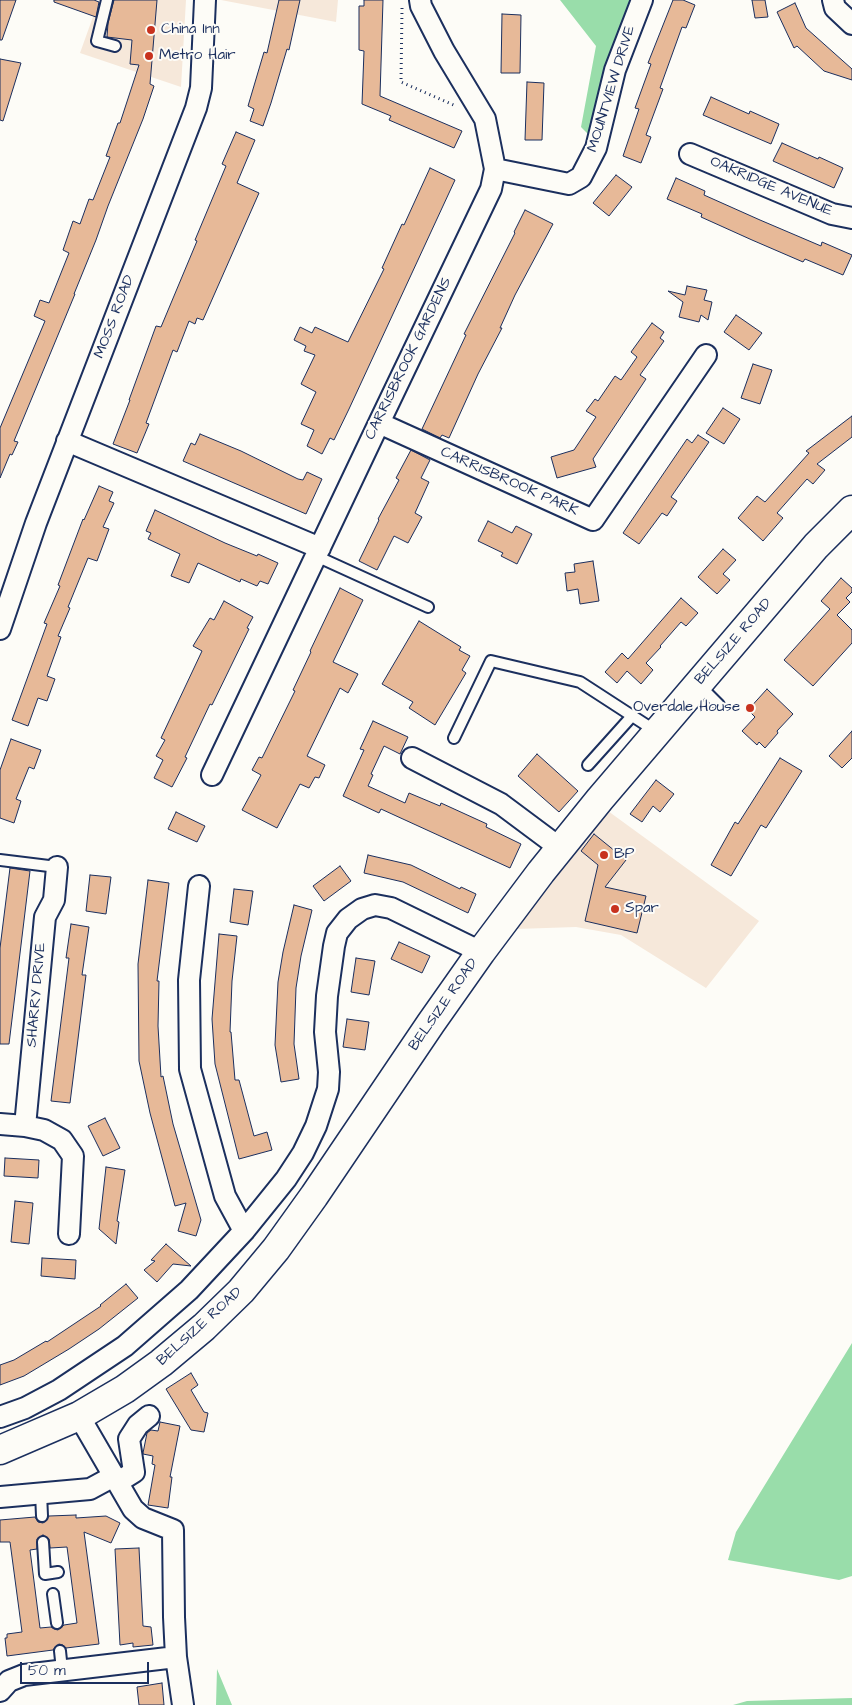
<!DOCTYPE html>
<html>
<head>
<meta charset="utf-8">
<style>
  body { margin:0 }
  #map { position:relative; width:852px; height:1705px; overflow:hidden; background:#fdfcf7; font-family:"Architects Daughter",sans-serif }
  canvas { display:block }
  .scale { position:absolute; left:20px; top:1662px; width:129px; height:22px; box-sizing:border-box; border:2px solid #1b2f5e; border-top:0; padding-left:6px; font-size:15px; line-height:18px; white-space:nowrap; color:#1b2f5e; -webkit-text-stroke:4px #fdfcf7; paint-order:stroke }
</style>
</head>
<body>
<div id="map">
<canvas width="852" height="1705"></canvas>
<div class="scale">50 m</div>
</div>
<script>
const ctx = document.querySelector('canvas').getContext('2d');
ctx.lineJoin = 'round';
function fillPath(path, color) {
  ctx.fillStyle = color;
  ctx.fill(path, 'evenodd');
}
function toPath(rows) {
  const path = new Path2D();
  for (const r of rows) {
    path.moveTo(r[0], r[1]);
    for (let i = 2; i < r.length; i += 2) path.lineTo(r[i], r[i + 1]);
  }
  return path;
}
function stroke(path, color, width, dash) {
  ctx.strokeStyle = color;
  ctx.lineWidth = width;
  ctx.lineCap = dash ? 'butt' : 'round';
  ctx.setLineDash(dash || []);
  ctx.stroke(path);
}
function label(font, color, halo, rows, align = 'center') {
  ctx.font = font + ' "Architects Daughter",sans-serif';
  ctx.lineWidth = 4;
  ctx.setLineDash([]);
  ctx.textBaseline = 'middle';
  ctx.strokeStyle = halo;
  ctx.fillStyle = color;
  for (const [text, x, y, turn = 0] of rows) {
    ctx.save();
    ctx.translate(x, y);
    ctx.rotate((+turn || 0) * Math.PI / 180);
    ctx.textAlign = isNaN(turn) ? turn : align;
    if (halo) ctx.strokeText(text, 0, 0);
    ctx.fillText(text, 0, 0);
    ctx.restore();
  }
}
fillPath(toPath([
  [99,0,186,0,181,87,80,53],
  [221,0,338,0,336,22],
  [608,811,759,921,706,988,621,935,576,927,516,929]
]), '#f6e8da');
fillPath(toPath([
  [560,0,631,0,601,82,588,134,581,127,596,46],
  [852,1343,852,1576,839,1580,728,1560,736,1532],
  [217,1669,232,1705,216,1705],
  [852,1698,852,1705,733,1705,747,1701]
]), '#9da');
const building = toPath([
  [0,0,16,0,2,40,0,40,0,0],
  [54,0,94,0,99,2,96,17,54,2,54,0],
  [114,0,157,0,150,84,154,86,143,119,108,206,96,240,74,294,75,294,14,441,18,442,12,455,10,454,0,478,0,428,45,321,34,316,40,300,49,303,69,253,63,250,73,221,80,224,89,199,93,200,110,157,106,156,118,123,120,123,139,65,130,64,132,40,107,37,108,23,114,0],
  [279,0,300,0,289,50,287,49,271,103,263,126,250,121,254,109,248,106,264,52,267,53,279,0],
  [364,0,383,0,380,96,462,131,454,148,389,120,391,116,362,104,364,51,359,50,359,6,364,6,364,0],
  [673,0,683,0,695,5,686,28,682,27,660,88,663,89,646,135,651,137,641,163,623,156,639,109,635,108,651,64,648,63,673,0],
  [752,0,765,0,768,17,755,18,752,0],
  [795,3,806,28,852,69,852,80,824,71,797,46,794,48,777,12,795,3],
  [502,14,521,15,520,73,501,73,502,14],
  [0,59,21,63,3,121,0,120,0,59],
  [527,82,544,83,542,140,525,140,527,82],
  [711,97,749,114,750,111,779,124,771,144,703,115,711,97],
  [236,132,255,140,237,183,259,193,203,320,197,318,195,324,189,321,177,352,173,350,146,423,149,424,137,453,113,444,130,400,129,400,156,326,161,327,197,241,195,240,226,166,222,164,236,132],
  [782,143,818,159,819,157,843,168,834,188,773,161,782,143],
  [430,168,455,180,349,409,334,440,330,438,322,454,307,446,314,430,301,424,316,392,301,384,315,355,304,351,306,346,294,340,300,327,312,333,315,327,348,342,384,269,382,268,402,224,404,225,430,168],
  [616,175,632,187,609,216,593,203,616,175],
  [676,178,705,191,704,195,760,220,821,246,822,242,852,255,843,275,805,259,803,262,752,240,701,217,702,214,667,199,676,178],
  [525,210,553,224,515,295,500,328,502,328,478,374,449,438,442,435,440,438,422,429,466,335,464,334,515,233,514,232,525,210],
  [687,286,707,290,704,300,712,302,708,320,701,315,699,322,679,317,683,302,668,291,685,295,687,286],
  [736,315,762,333,749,350,724,332,736,315],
  [652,323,664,332,660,338,664,341,640,375,646,379,593,459,596,467,557,478,551,457,574,450,596,417,586,411,595,399,598,401,615,376,621,380,637,357,631,352,652,323],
  [753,364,772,370,760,404,741,398,753,364],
  [723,408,740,419,724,444,706,433,723,408],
  [852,416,852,437,817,464,825,470,813,484,807,479,777,513,783,518,763,541,738,518,757,496,765,502,809,453,806,451,852,416],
  [200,434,241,451,298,479,303,480,307,472,322,479,306,514,183,461,191,443,195,445,200,434],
  [698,435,709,442,671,497,677,501,667,516,662,513,639,544,623,533,687,439,692,443,698,435],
  [411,450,430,460,421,478,429,482,415,513,422,517,408,543,394,536,377,570,359,561,379,520,378,519,399,480,396,478,411,450],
  [99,486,113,492,109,501,114,503,103,527,109,529,97,561,88,558,68,607,70,608,58,636,61,637,47,676,55,679,47,701,38,698,28,726,12,720,47,624,44,623,60,586,58,585,83,519,84,520,99,486],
  [155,510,225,543,257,556,258,554,278,563,268,584,260,581,257,586,241,579,240,582,198,563,189,583,171,576,180,554,148,539,151,533,146,531,155,510],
  [488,521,512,533,516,526,532,534,517,564,501,556,503,553,478,541,488,521],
  [723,549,736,560,723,574,730,580,717,594,698,577,723,549],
  [593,561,599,601,580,604,578,589,567,591,565,573,575,572,574,564,593,561],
  [841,578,852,588,852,592,846,598,850,602,837,615,852,630,852,643,813,686,784,660,830,609,821,601,841,578],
  [340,588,363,600,333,662,358,674,348,693,340,688,307,756,325,765,319,778,315,777,309,788,300,784,277,828,242,810,261,775,252,770,259,757,262,758,295,691,293,690,311,652,310,651,340,588],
  [681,598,698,613,686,626,681,622,660,646,661,647,646,663,653,670,641,684,627,671,617,683,605,672,622,653,628,659,681,598],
  [224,601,253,617,247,628,249,629,212,705,210,704,185,757,187,758,172,787,154,778,163,760,156,756,165,740,161,738,202,651,193,646,210,618,214,620,224,601],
  [419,621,461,647,459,650,470,656,462,670,466,673,435,725,409,708,413,702,382,684,419,621],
  [767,689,793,714,777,731,778,733,765,748,759,742,757,745,742,731,755,717,748,710,767,689],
  [373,721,408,737,400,754,384,746,371,774,373,775,368,786,405,803,409,793,440,806,441,803,487,824,486,827,521,844,510,868,381,809,379,813,343,796,364,750,360,749,373,721],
  [852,731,852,758,842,768,829,756,852,731],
  [11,739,41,750,34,769,29,767,16,799,21,801,14,823,0,818,0,770,11,739],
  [537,754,578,791,559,812,518,776,537,754],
  [780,758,802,771,766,828,761,825,731,876,711,865,735,822,738,824,780,758],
  [656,780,674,794,660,812,653,806,642,822,630,814,656,780],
  [176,812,205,826,197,842,168,829,176,812],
  [594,834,626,860,605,887,646,896,637,933,585,921,598,865,581,851,594,834],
  [368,855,411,865,460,889,461,887,476,894,468,913,403,882,364,873,368,855],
  [340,866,351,881,324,901,313,886,340,866],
  [10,868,30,871,9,1044,0,1044,0,948,10,868],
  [90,875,111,877,106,914,86,911,90,875],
  [148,880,169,883,157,981,159,981,158,1026,161,1077,163,1076,173,1124,201,1220,196,1236,178,1231,186,1203,175,1206,150,1113,139,1061,138,964,148,880],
  [234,889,253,891,248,925,230,922,234,889],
  [294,905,312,910,301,956,296,988,294,1044,299,1079,281,1082,275,1045,278,982,283,952,294,905],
  [71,924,89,927,82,975,86,975,70,1103,51,1101,69,958,66,958,71,924],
  [219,934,237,936,232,981,230,1032,231,1032,235,1080,239,1080,254,1136,267,1132,272,1150,239,1159,215,1064,212,1019,219,934],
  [399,942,430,956,422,973,391,959,399,942],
  [356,958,375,961,369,995,351,992,356,958],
  [347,1019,369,1022,365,1050,343,1047,347,1019],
  [105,1118,120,1148,103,1156,88,1126,105,1118],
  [5,1158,39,1160,38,1178,4,1176,5,1158],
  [106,1167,125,1170,117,1221,119,1222,116,1244,99,1229,106,1167],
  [15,1201,33,1203,29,1244,11,1242,15,1201],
  [166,1244,191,1266,173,1264,157,1282,144,1270,155,1261,151,1260,166,1244],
  [42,1258,76,1260,75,1279,41,1276,42,1258],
  [126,1284,138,1298,99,1329,69,1349,24,1376,0,1385,0,1365,14,1360,46,1341,47,1342,101,1306,100,1305,126,1284],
  [191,1373,198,1385,191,1390,204,1412,208,1413,204,1432,191,1430,166,1389,191,1373],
  [160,1422,180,1426,170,1477,172,1477,168,1508,148,1505,155,1465,152,1464,153,1456,143,1454,143,1453,147,1433,151,1430,158,1431,160,1422],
  [76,1515,76,1518,106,1516,120,1523,111,1543,84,1532,99,1644,66,1648,63,1645,59,1644,56,1646,53,1650,7,1656,5,1638,7,1638,7,1634,22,1632,10,1542,0,1542,0,1520,35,1517,38,1522,43,1523,46,1521,49,1516,76,1515],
  [43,1535,49,1539,50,1548,67,1547,77,1623,64,1625,58,1630,54,1629,51,1627,40,1628,30,1550,37,1549,37,1539,43,1535],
  [139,1548,143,1626,151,1627,153,1645,133,1647,133,1643,120,1645,115,1549,139,1548],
  [162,1683,164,1705,139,1705,137,1687,162,1683]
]);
fillPath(building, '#e7b998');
stroke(building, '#1b2f5e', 1);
const lane = toPath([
  [107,0,97,41,115,46],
  [316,556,428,607],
  [699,685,719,705],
  [454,738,491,661,580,682,657,732],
  [588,765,632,716],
  [0,860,57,867],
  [41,1493,42,1516],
  [43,1542,45,1574,58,1572],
  [53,1594,57,1623],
  [60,1651,62,1670]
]);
const street = toPath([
  [833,0,835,8,852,24],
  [690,154,832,214,852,218],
  [495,169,569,184,581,177,596,148,615,70,642,0],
  [379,423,593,520,706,355],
  [67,441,320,548],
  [0,629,36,523,196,108,201,88,205,0],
  [412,758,501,804,560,848],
  [212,775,379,423,491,189,495,169,485,119,444,51,421,6,420,0],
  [199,886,189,980,190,1069,225,1196,244,1231],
  [0,1124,25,1126,44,1130,62,1140,73,1156,69,1234],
  [25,1126,45,917,54,900,57,867],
  [79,1416,133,1509,143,1518,173,1530,174,1617,176,1657,183,1705],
  [0,1417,25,1408,59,1390,125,1346,189,1290,244,1231,286,1179,303,1153,316,1126,328,1089,329,1072,325,1032,327,996,334,946,337,933,348,919,362,909,375,905,391,908,481,952],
  [118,1482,134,1472,129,1439,138,1425,149,1416],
  [0,1497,90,1489,114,1476],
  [0,1691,9,1681,24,1675,176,1657]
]);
const secondary = toPath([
  [0,1450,79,1416,125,1389,161,1363,204,1327,241,1291,276,1249,314,1196,431,1023,481,952,541,872,600,799,816,546,852,510]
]);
stroke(lane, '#1b2f5e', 14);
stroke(street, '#1b2f5e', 24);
stroke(secondary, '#1b2f5e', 31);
stroke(toPath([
  [402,8,401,82,456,106]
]), '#1b2f5e', 3, [1, 4]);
stroke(lane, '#fdfcf7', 10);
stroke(street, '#fdfcf7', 20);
stroke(secondary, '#fdfcf7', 28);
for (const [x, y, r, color] of [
  [151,30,5,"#c8321e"],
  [149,56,5,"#c8321e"],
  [750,708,5,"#c8321e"],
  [604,855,5,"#c8321e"],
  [615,909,5,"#c8321e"]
]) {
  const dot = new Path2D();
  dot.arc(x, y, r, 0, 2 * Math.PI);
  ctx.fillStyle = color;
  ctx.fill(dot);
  stroke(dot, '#fdfcf7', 2);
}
label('15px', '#1b2f5e', '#fdfcf7', [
  ["China Inn",161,30],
  ["Metro Hair",159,56],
  ["Overdale House",740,708,"right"],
  ["BP",614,855],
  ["Spar",625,909]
], 'left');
label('15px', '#1b2f5e', '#fdfcf7', [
  ["MOUNTVIEW DRIVE",612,89,-73],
  ["OAKRIDGE AVENUE",771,187,23],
  ["MOSS ROAD",115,317,-69],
  ["CARRISBROOK GARDENS",409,359,-64],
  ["CARRISBROOK PARK",509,482,24],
  ["BELSIZE ROAD",734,642,-49],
  ["SHARRY DRIVE",37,995,-85],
  ["BELSIZE ROAD",444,1005,-55],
  ["BELSIZE ROAD",200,1327,-42]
]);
</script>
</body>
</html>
